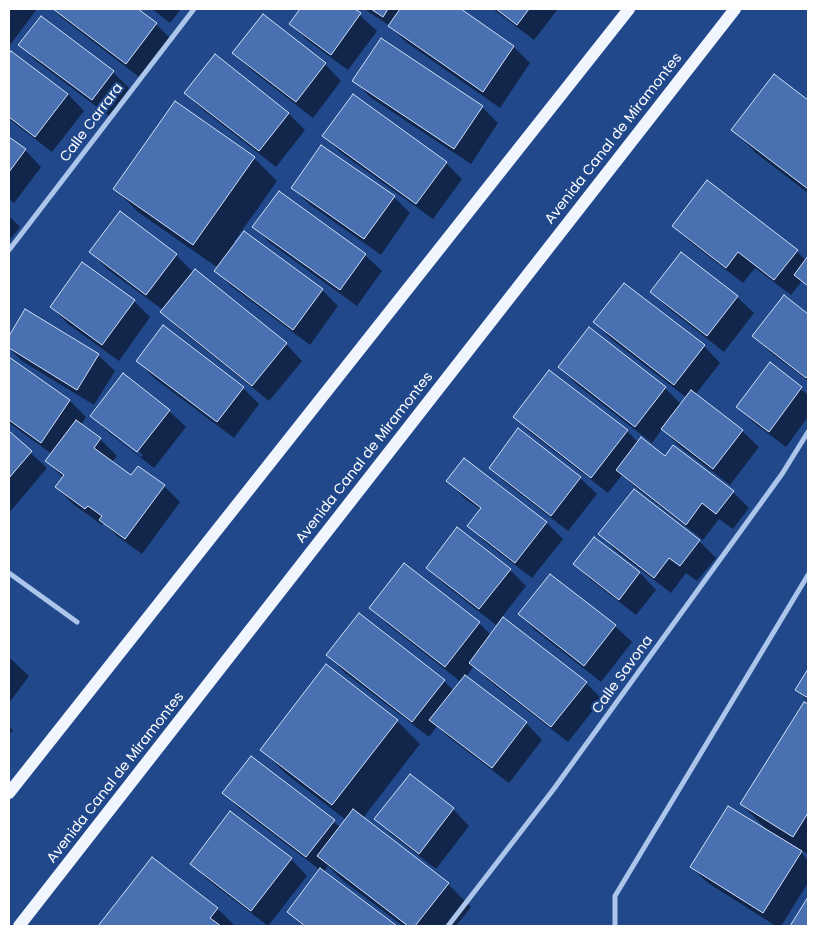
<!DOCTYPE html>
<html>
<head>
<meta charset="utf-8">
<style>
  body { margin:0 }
  #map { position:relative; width:817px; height:935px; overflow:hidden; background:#20488b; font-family:Poppins,sans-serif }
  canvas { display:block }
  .frame { position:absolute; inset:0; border:10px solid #fff; pointer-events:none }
</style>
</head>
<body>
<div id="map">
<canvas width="817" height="935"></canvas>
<div class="frame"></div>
</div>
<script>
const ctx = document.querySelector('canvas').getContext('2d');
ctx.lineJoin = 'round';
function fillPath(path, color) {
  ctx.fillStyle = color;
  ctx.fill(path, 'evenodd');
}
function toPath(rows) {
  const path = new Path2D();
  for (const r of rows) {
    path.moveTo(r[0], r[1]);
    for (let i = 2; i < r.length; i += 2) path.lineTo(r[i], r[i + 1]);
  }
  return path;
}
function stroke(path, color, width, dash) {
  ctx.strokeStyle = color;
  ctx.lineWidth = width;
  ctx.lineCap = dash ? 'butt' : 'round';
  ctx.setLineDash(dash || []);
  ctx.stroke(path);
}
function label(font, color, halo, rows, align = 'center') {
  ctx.font = font + ' Poppins,sans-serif';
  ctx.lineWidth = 4;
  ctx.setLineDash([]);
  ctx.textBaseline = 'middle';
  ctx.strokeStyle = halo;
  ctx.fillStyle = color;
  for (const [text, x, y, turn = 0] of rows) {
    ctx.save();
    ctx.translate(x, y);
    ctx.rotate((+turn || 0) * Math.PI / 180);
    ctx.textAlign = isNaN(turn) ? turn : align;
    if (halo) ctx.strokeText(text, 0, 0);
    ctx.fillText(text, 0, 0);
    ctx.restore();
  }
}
fillPath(toPath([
  [9,9,37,9,10,45,9,44],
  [52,9,136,9,156,24,172,40,143,80,62,18],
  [152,9,181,9,170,23],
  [301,9,353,9,377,31,348,70,307,40,290,24],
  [364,9,459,9,514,47,530,63,500,108,406,42,390,26],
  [493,9,558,9,534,40],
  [263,16,325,64,341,81,313,118,250,69,234,53],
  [20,45,113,72,129,88,109,116,36,61],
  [11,53,68,94,84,111,52,152,9,119,9,56],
  [215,56,289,114,305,130,276,167,202,109,185,93],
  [774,75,808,101,808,193,756,153,733,130],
  [354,80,482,107,498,123,471,164,370,97],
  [324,136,446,163,462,179,433,219,340,152],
  [9,138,25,150,41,167,14,203,9,199],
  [254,158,277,181,234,242,322,290,338,306,310,345,232,287,216,271,218,268,138,212,115,189],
  [293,188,394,197,410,213,381,255,309,204],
  [279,192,365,255,382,271,357,306,270,243,254,227],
  [9,216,20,227,9,241],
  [673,226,797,251,806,261,808,258,808,287,802,281,791,295,755,268,743,283,690,242],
  [91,252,176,255,194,273,286,344,302,361,269,401,178,328,162,312,163,310,107,269],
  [681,254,737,297,754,313,724,352,668,308,651,292],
  [784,297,808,316,808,381,770,352,754,336],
  [134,301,150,317,119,361,68,324,51,307],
  [26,311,98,355,115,371,94,405,22,361,9,348,9,339],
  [595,322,704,346,720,363,695,395,742,431,759,447,730,485,679,446,662,429,652,443,576,384,560,367,665,388,681,404,687,398,611,339],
  [9,358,70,401,86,417,81,425,100,439,117,456,112,462,132,477,164,486,180,502,142,554,117,536,104,523,102,525,73,504,56,487,63,478,47,461,52,454,9,423],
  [138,361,243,388,259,404,234,438,154,378],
  [770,364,808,395,808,417,786,447,754,423,737,406],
  [124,375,169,411,186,427,154,468,108,432,92,416],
  [108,428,143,455,141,457,108,431],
  [514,417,627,431,639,443,733,492,749,508,733,529,719,519,703,540,634,486,622,475,608,493,531,433],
  [9,433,47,468,9,513],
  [465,460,547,523,563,539,532,578,485,542,469,526,481,510,464,498,448,481],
  [490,468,580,478,597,494,568,531,507,484],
  [634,491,699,541,716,558,697,581,686,573,671,593,616,551,600,534],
  [594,539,640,573,656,590,636,615,591,580,574,564],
  [427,568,510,570,526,586,496,625,444,584],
  [550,575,615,626,632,642,601,682,536,631,519,614],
  [370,607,479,623,491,635,586,683,602,699,568,742,487,679,474,666,466,677,526,723,542,740,509,783,447,736,437,726,429,737,344,672,328,655,444,681,454,691,461,682,387,624],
  [9,657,29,676,9,703],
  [808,672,808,701,797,690],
  [805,703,808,706,808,854,798,849,808,860,808,883,781,926,776,926,708,883,691,867,768,831,741,804],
  [397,721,420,744,363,818,448,884,471,907,456,926,403,926,341,879,328,866,324,872,395,926,303,926,288,912,320,870,240,809,224,793,252,758,340,827,346,820,285,773,262,750],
  [9,726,13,730,9,736],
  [453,809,469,826,436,869,392,835,376,819],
  [230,813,291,859,307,876,268,926,208,880,191,863],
  [152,859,218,909,235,926,100,926]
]), '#0007');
const building = toPath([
  [53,9,138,9,157,23,126,64,53,9],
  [300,9,355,9,361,13,331,55,289,24,300,9],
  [371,9,388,9,383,17,371,9],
  [400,9,461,9,514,46,483,92,388,26,400,9],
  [496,9,529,9,517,25,496,9],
  [263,14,326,63,296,102,232,53,263,14],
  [41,16,114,71,92,100,18,45,41,16],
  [381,38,483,106,454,149,352,81,381,38],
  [11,51,68,94,35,137,9,117,9,54,11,51],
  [215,54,289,113,259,151,184,93,215,54],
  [774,74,808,100,808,189,731,130,774,74],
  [353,94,447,162,416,204,322,136,353,94],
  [175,101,255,157,193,245,113,189,175,101],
  [9,137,26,149,9,172,9,137],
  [321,145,395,196,364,239,291,188,321,145],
  [707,180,798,250,774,280,738,252,726,268,672,226,707,180],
  [279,191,366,254,340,290,252,227,279,191],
  [120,211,177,254,146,295,89,252,120,211],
  [244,231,323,289,293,330,214,271,244,231],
  [681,252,738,296,707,336,650,292,681,252],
  [808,256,808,286,794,275,808,256],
  [82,262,135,300,102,345,50,307,82,262],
  [195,269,287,343,252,386,160,312,195,269],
  [624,283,705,345,674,385,593,322,624,283],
  [784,295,808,314,808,375,806,378,752,336,784,295],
  [25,309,99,354,77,390,9,348,9,336,25,309],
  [163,325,244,387,217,422,136,361,163,325],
  [589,327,666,387,635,427,558,367,589,327],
  [9,357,70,400,41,443,9,420,9,357],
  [770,362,802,387,769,432,736,407,770,362],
  [549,370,628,430,591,478,513,417,549,370],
  [123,373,170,410,137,452,90,416,123,373],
  [691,390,743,430,713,469,661,429,691,390],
  [76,420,101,438,94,448,131,475,138,466,165,485,125,539,99,520,102,516,88,506,85,509,55,487,64,475,45,461,76,420],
  [518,428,581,477,551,516,489,468,518,428],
  [9,431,32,451,9,478,9,431],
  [641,437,665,456,673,445,734,491,716,514,702,503,686,525,616,470,641,437],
  [464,458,547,522,515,563,467,526,481,508,446,481,464,458],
  [634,489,700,540,680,566,669,558,654,578,598,534,634,489],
  [457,527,511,569,479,609,426,568,457,527],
  [594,537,640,572,619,600,573,564,594,537],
  [404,563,480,622,445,667,369,608,404,563],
  [550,574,616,625,584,666,518,614,550,574],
  [359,613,445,680,412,722,326,655,359,613],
  [503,617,587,682,551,727,469,663,503,617],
  [326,664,398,720,332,805,260,750,326,664],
  [808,669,808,698,795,690,808,669],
  [465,675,527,722,492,768,429,720,465,675],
  [804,702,808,704,808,813,793,837,740,804,804,702],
  [251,756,335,820,306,857,222,793,251,756],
  [410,774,454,808,419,854,374,819,410,774],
  [728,806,802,851,763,913,690,867,728,806],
  [353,809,449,883,415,926,408,926,317,856,353,809],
  [230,811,292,858,251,911,190,864,230,811],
  [152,857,218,908,210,918,221,926,98,926,152,857],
  [320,868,397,926,305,926,287,912,320,868],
  [808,897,808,926,790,926,808,897]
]);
fillPath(building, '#4971b2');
stroke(building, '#d1e0f8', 1);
stroke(toPath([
  [9,250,194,9],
  [9,573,77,622],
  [448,926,553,790,782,474,808,432],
  [615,926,615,896,808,575]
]), '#acc5eb', 5);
stroke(toPath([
  [9,793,629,9],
  [19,926,735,9]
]), '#f1f5fe', 12);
label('14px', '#fff', '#20488b', [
  ["Calle Carrara",92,123,-53],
  ["Avenida Canal de Miramontes",614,139,-52],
  ["Avenida Canal de Miramontes",365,458,-52],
  ["Calle Savona",623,675,-54],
  ["Avenida Canal de Miramontes",116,778,-52]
]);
</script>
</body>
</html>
